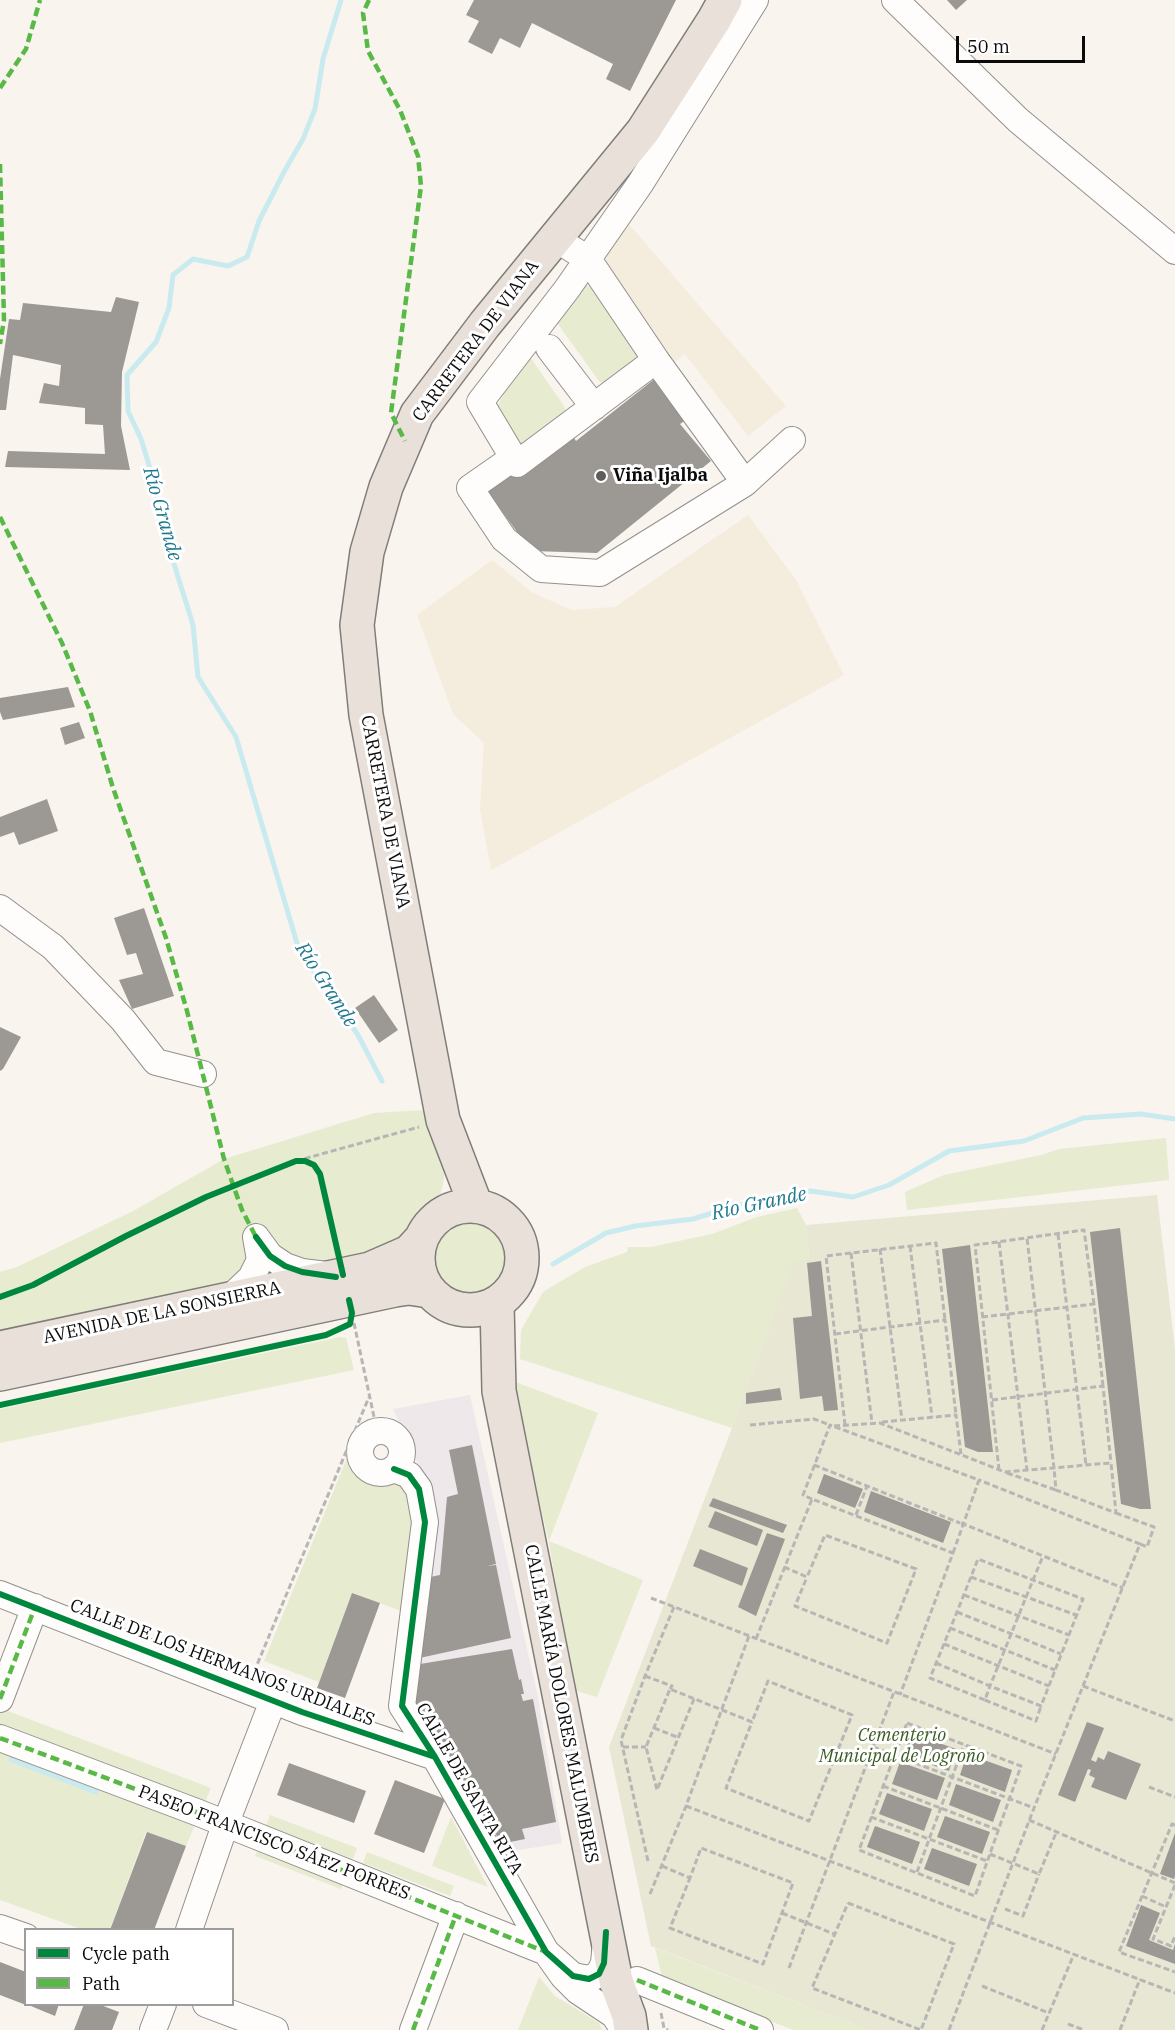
<!DOCTYPE html>
<html>
<head>
<meta charset="utf-8">
<style>
  body { margin:0 }
  #map { position:relative; width:1175px; height:2030px; overflow:hidden; background:#f9f4ee; font-family:"IBM Plex Serif",serif }
  canvas { display:block }
  .legend { position:absolute; left:24px; top:1928px; width:210px; height:78px; box-sizing:border-box; background:#fff; border:2px solid #9d9d9d; margin:0; padding:8px 10px; list-style:none; font-size:18px; color:#0b0b0b }
  .legend li { display:flex; align-items:center; gap:12px; height:30px }
  .legend b { width:30px; border:2px solid #9d9d9d }
  .scale { position:absolute; left:956px; top:36px; width:129px; height:27px; box-sizing:border-box; border:3px solid #0b0b0b; border-top:0; padding-left:8px; font-size:18px; line-height:21px; white-space:nowrap; color:#0b0b0b; -webkit-text-stroke:4px #fff; paint-order:stroke }
</style>
</head>
<body>
<div id="map">
<canvas width="1175" height="2030"></canvas>
<ul class="legend">
<li><b style="height:8px;background:#00873e"></b>Cycle path</li>
<li><b style="height:8px;background:#58b947"></b>Path</li>
</ul>
<div class="scale">50 m</div>
</div>
<script>
const ctx = document.querySelector('canvas').getContext('2d');
ctx.lineJoin = 'round';
function fillPath(path, color) {
  ctx.fillStyle = color;
  ctx.fill(path, 'evenodd');
}
function toPath(rows) {
  const path = new Path2D();
  for (const r of rows) {
    if (r.length === 3) {
      path.moveTo(r[0] + r[2], r[1]);
      path.arc(r[0], r[1], r[2], 0, 2 * Math.PI);
      continue;
    }
    path.moveTo(r[0], r[1]);
    for (let i = 2; i < r.length; i += 2) path.lineTo(r[i], r[i + 1]);
  }
  return path;
}
function stroke(path, color, width, dash) {
  ctx.strokeStyle = color;
  ctx.lineWidth = width;
  ctx.lineCap = dash ? 'butt' : 'round';
  ctx.setLineDash(dash || []);
  ctx.stroke(path);
}
function label(font, color, halo, rows, align = 'center') {
  ctx.font = font + ' "IBM Plex Serif",serif';
  ctx.lineWidth = 6;
  ctx.setLineDash([]);
  ctx.textBaseline = 'middle';
  ctx.strokeStyle = halo;
  ctx.fillStyle = color;
  for (const [text, x, y, turn = 0] of rows) {
    ctx.save();
    ctx.translate(x, y);
    ctx.rotate((+turn || 0) * Math.PI / 180);
    ctx.textAlign = isNaN(turn) ? turn : align;
    if (halo) ctx.strokeText(text, 0, 0);
    ctx.fillText(text, 0, 0);
    ctx.restore();
  }
}
fillPath(toPath([
  [470,1395,538,1697,562,1843,507,1852,459,1777,419,1719,412,1682,434,1500,393,1409]
]), '#efe8eb');
fillPath(toPath([
  [627,222,786,406,748,436,685,354,672,364,609,278,606,258],
  [748,515,796,580,844,675,491,870,480,809,484,743,453,714,417,615,492,560,533,593,572,610,615,607]
]), '#f4ecdc');
fillPath(toPath([
  [585,285,594,288,642,357,605,385,599,381,555,320],
  [528,354,564,406,568,417,524,447,516,444,493,413],
  [441,1109,443,1120,444,1179,435,1219,427,1228,421,1239,0,1348,0,1272,17,1267,133,1211,224,1159,374,1113],
  [1166,1138,1169,1180,907,1210,905,1192,944,1175,1041,1155,1059,1149],
  [797,1208,806,1225,809,1259,794,1261,732,1428,520,1359,521,1330,543,1292,585,1267,627,1252,628,1247,651,1247,712,1234,757,1217],
  [470,1260,39],
  [340,1337,346,1338,354,1370,0,1443,0,1409],
  [510,1380,598,1413,549,1541,643,1580,597,1697,573,1690,549,1542],
  [347,1458,359,1473,371,1478,399,1481,407,1488,414,1509,404,1612,352,1593,319,1682,264,1661],
  [0,1708,211,1788,186,1846,146,1832,110,1929,81,1929,0,1900],
  [270,1815,357,1848,353,1859,266,1826],
  [451,1817,488,1887,432,1866],
  [259,1846,345,1879,341,1889,255,1856],
  [367,1852,454,1886,450,1896,363,1863],
  [655,1948,869,2030,794,2030,663,1981],
  [539,1977,555,1996,599,2023,602,2030,518,2030]
]), '#e7ebd0');
fillPath(toPath([
  [1157,1195,1175,1349,1175,2030,869,2030,651,1946,609,1747,732,1428,794,1260,809,1259,806,1225]
]), '#e7e7d4');
fillPath(toPath([
  [12,1751,101,1784,97,1795,8,1761]
]), '#c9ebef');
stroke(toPath([
  [341,0,323,59,315,109,303,139,285,170,259,221,247,257,228,266,193,259,173,275,169,308,156,342,127,375,128,411,141,439,149,465,170,551,193,625,198,677,236,737,299,950,358,1035,382,1081],
  [553,1264,606,1233,635,1226,693,1219,735,1206,811,1191,853,1197,889,1185,949,1151,1024,1141,1083,1118,1141,1114,1175,1119]
]), '#c9ebef', 5);
fillPath(toPath([
  [474,0,676,0,630,91,606,79,613,64,532,23,520,48,500,38,492,54,468,42,479,21,466,15],
  [947,0,967,0,956,10],
  [116,297,139,302,122,372,121,426,130,470,5,467,8,451,105,454,103,425,85,424,85,408,39,403,44,383,59,386,61,365,13,355,6,410,0,410,0,379,9,319,20,320,23,303,111,312],
  [657,377,689,418,680,424,711,461,597,553,531,551,487,491,571,433,576,441],
  [68,687,75,707,3,720,0,712,0,698],
  [79,722,85,738,65,745,60,728],
  [47,799,58,831,19,845,14,832,0,837,0,817],
  [144,908,174,996,132,1009,119,980,143,974,136,953,127,955,114,918],
  [374,995,398,1030,379,1043,355,1008],
  [0,1027,21,1037,3,1069,0,1071],
  [1120,1228,1151,1509,1140,1509,1121,1504,1090,1232],
  [970,1245,993,1452,978,1452,965,1447,942,1249],
  [821,1261,838,1410,824,1411,822,1396,800,1399,793,1318,812,1316,807,1263],
  [780,1388,782,1400,746,1404,746,1393],
  [472,1445,496,1564,487,1566,496,1565,511,1638,415,1659,425,1578,440,1575,447,1497,458,1494,449,1450],
  [824,1474,863,1489,855,1508,817,1493],
  [871,1491,951,1522,943,1543,864,1512],
  [713,1498,787,1525,783,1533,709,1506],
  [715,1511,763,1530,757,1546,708,1527],
  [767,1533,785,1539,756,1616,738,1607],
  [700,1549,748,1568,742,1586,693,1566],
  [352,1593,380,1603,345,1698,317,1688],
  [512,1649,519,1680,521,1679,524,1694,521,1694,523,1701,533,1699,556,1822,522,1829,525,1839,510,1842,514,1851,507,1852,459,1777,419,1719,412,1682,414,1665],
  [1087,1722,1104,1728,1091,1760,1096,1762,1098,1757,1104,1760,1108,1751,1141,1764,1126,1800,1091,1787,1095,1778,1089,1775,1091,1770,1088,1769,1075,1802,1058,1795],
  [911,1733,956,1749,949,1771,904,1755],
  [967,1754,1012,1770,1005,1792,960,1775],
  [900,1762,945,1778,937,1800,892,1784],
  [289,1763,366,1791,354,1823,277,1795],
  [395,1780,445,1799,424,1853,374,1834],
  [956,1784,1001,1800,993,1822,949,1805],
  [887,1793,932,1809,924,1831,879,1814],
  [945,1816,990,1832,982,1854,937,1837],
  [875,1826,920,1842,912,1864,867,1847],
  [147,1832,186,1846,154,1930,110,1930],
  [1175,1833,1175,1876,1174,1879,1160,1874],
  [932,1848,977,1864,969,1886,924,1869],
  [1141,1905,1160,1913,1149,1940,1173,1950,1175,1944,1175,1964,1126,1946],
  [0,1962,26,1972,26,2005,0,1995],
  [26,2004,59,2004,55,2016],
  [84,2004,98,2004,119,2012,112,2030,74,2030]
]), '#9c9894');
const minor = toPath([
  [895,0,1018,120,1175,251],
  [556,239,588,259,656,360,745,483],
  [549,348,594,407],
  [656,360,517,464,480,402,567,289,640,184,755,0],
  [513,458,470,488,504,539,541,569,600,573,745,483,792,440],
  [0,908,53,947,123,1020,156,1062,203,1074],
  [256,1237,270,1256,285,1266,302,1272,327,1275],
  [229,1299,251,1278,260,1260,256,1237],
  [381,1452,21],
  [394,1469,409,1475,419,1489,425,1522,402,1706,435,1757,546,1952,573,1976,589,1979,599,1974,604,1963,606,1942],
  [0,1594,302,1712,435,1757],
  [0,1699,35,1607],
  [0,1738,199,1813,546,1952,563,1976,578,1991,614,2015,624,2030],
  [0,1928,26,1937],
  [189,1930,225,1825,273,1701],
  [637,1980,760,2030],
  [206,2004,275,2030],
  [153,2030,163,2004],
  [413,2030,456,1915]
]);
const major = toPath([
  [470,1258,52],
  [476,1206,443,1120,366,715,357,625,367,552,386,487,417,414,485,324,643,131,714,20,725,0],
  [497,1303,499,1391,616,1981,629,2016,631,2030],
  [0,1348,370,1269,409,1252,421,1239],
  [0,1374,395,1290,409,1288,429,1291]
]);
stroke(minor, '#92908d', 28);
stroke(major, '#7f7d7a', 36);
stroke(toPath([
  [296,1161,419,1127],
  [1058,1234,1086,1465],
  [999,1242,1027,1470],
  [910,1246,932,1417],
  [880,1249,902,1420],
  [851,1253,872,1423],
  [982,1317,1094,1304,1103,1386],
  [354,1323,377,1431],
  [835,1334,945,1320,956,1415],
  [992,1400,1103,1386,1111,1463],
  [882,1422,956,1415,961,1454],
  [750,1425,814,1419,830,1425],
  [845,1425,826,1256,936,1243,945,1320],
  [834,1426,880,1423,1005,1472,1027,1470,1054,1468,1086,1465,1111,1463,1116,1513,1056,1490,1054,1468,1027,1238],
  [814,1465,960,1523],
  [999,1470,975,1245,1084,1230,1094,1304],
  [1007,1473,1056,1490],
  [812,1499,803,1495,830,1425,979,1480,953,1553],
  [1116,1513,1154,1527,1147,1547,1140,1544],
  [856,1515,867,1486],
  [961,1523,1123,1588],
  [784,1567,807,1577,825,1535,916,1569,887,1643,795,1606,807,1577],
  [971,1577,1076,1615],
  [964,1595,1069,1635],
  [651,1598,1056,1754],
  [957,1612,1061,1654],
  [950,1628,1055,1670],
  [756,1639,812,1499,953,1553,900,1695],
  [944,1644,1049,1686],
  [936,1663,990,1686,1041,1706,1083,1599,1033,1580,978,1559,957,1612,930,1678,985,1700,990,1686,1033,1580,1043,1556],
  [254,1672,369,1397],
  [645,1676,672,1686,670,1689],
  [1083,1686,1175,1721],
  [694,1699,657,1790,646,1747,670,1689,752,1722,768,1681,852,1715,809,1821,726,1788,752,1722],
  [985,1700,1036,1721,1041,1706],
  [907,1723,1021,1766,975,1896,859,1850,907,1723],
  [654,1728,677,1737],
  [623,1747,646,1747],
  [873,1747,1034,1808],
  [883,1786,998,1830],
  [1149,1787,1175,1797],
  [686,1806,1175,1993],
  [871,1817,987,1861],
  [1029,1820,1175,1883],
  [1175,1825,1172,1824,1119,1952,1175,1972],
  [990,1854,1039,1874,1056,1833],
  [648,1861,621,1740,645,1676,674,1607],
  [662,1866,690,1878,701,1848,793,1883,763,1964,670,1928,690,1878],
  [917,1872,964,1745],
  [1175,1885,1153,1939,1171,1946,1175,1936],
  [650,1894,686,1806,749,1636],
  [1142,1896,1166,1907],
  [848,1903,954,1944,921,2030,812,1988,848,1903],
  [1005,1909,1023,1916,1039,1874],
  [782,1913,834,1934],
  [789,1968,894,1692],
  [982,1986,1049,2013],
  [661,2013,664,2028,668,2030],
  [1068,2024,1084,2030],
  [949,2030,1034,1808,1140,1544,979,1480],
  [1042,2030,1074,1954],
  [1120,2030,1140,1979]
]), '#b7b6b5', 3, [6, 3]);
stroke(minor, '#fefdfc', 26);
stroke(major, '#e9e1d9', 33);
stroke(toPath([
  [369,0,363,13,368,51,400,110,418,156,421,186,391,413,405,441],
  [0,88,26,49,40,0],
  [0,164,4,320,0,344],
  [0,517,62,643,90,711,113,788,166,938,187,1011,224,1159,242,1210,256,1237],
  [0,1699,35,1607],
  [0,1738,199,1813,546,1952],
  [637,1980,760,2030],
  [413,2030,456,1915]
]), '#58b947', 4.5, [9, 4.5]);
stroke(toPath([
  [256,1237,270,1256,285,1266,302,1272,336,1277],
  [0,1297,33,1285,126,1236,206,1197,296,1161,305,1161,314,1165,320,1174,343,1275],
  [0,1405,326,1335,350,1324,352,1313,349,1300],
  [394,1469,409,1475,419,1489,425,1522,402,1706,435,1757,546,1952,573,1976,589,1979,599,1974,604,1963,606,1932],
  [0,1594,302,1712,435,1757]
]), '#00873e', 6);
for (const [x, y, r, color] of [
  [601,476,6,"#5e5d5a"]
]) {
  const dot = new Path2D();
  dot.arc(x, y, r, 0, 2 * Math.PI);
  ctx.fillStyle = color;
  ctx.fill(dot);
  stroke(dot, '#fff', 2);
}
label('18px', '#0b0b0b', '#fff', [
  ["CARRETERA DE VIANA",476,341,-53],
  ["CARRETERA DE VIANA",385,812,79],
  ["AVENIDA DE LA SONSIERRA",162,1313,-12],
  ["CALLE DE LOS HERMANOS URDIALES",222,1663,21],
  ["CALLE MARÍA DOLORES MALUMBRES",561,1704,79],
  ["CALLE DE SANTA RITA",469,1789,60],
  ["PASEO FRANCISCO SÁEZ PORRES",274,1843,21]
]);
label('bold 18px', '#0b0b0b', '#fff', [
  ["Viña Ijalba",613,476]
], 'left');
label('italic 18px', '#3b5b22', '#fff', [
  ["Cementerio",902,1736],
  ["Municipal de Logroño",902,1757]
]);
label('italic 20px', '#21798f', '#fff', [
  ["Río Grande",162,514,74],
  ["Río Grande",326,985,57],
  ["Río Grande",759,1204,-12]
]);
</script>
</body>
</html>
